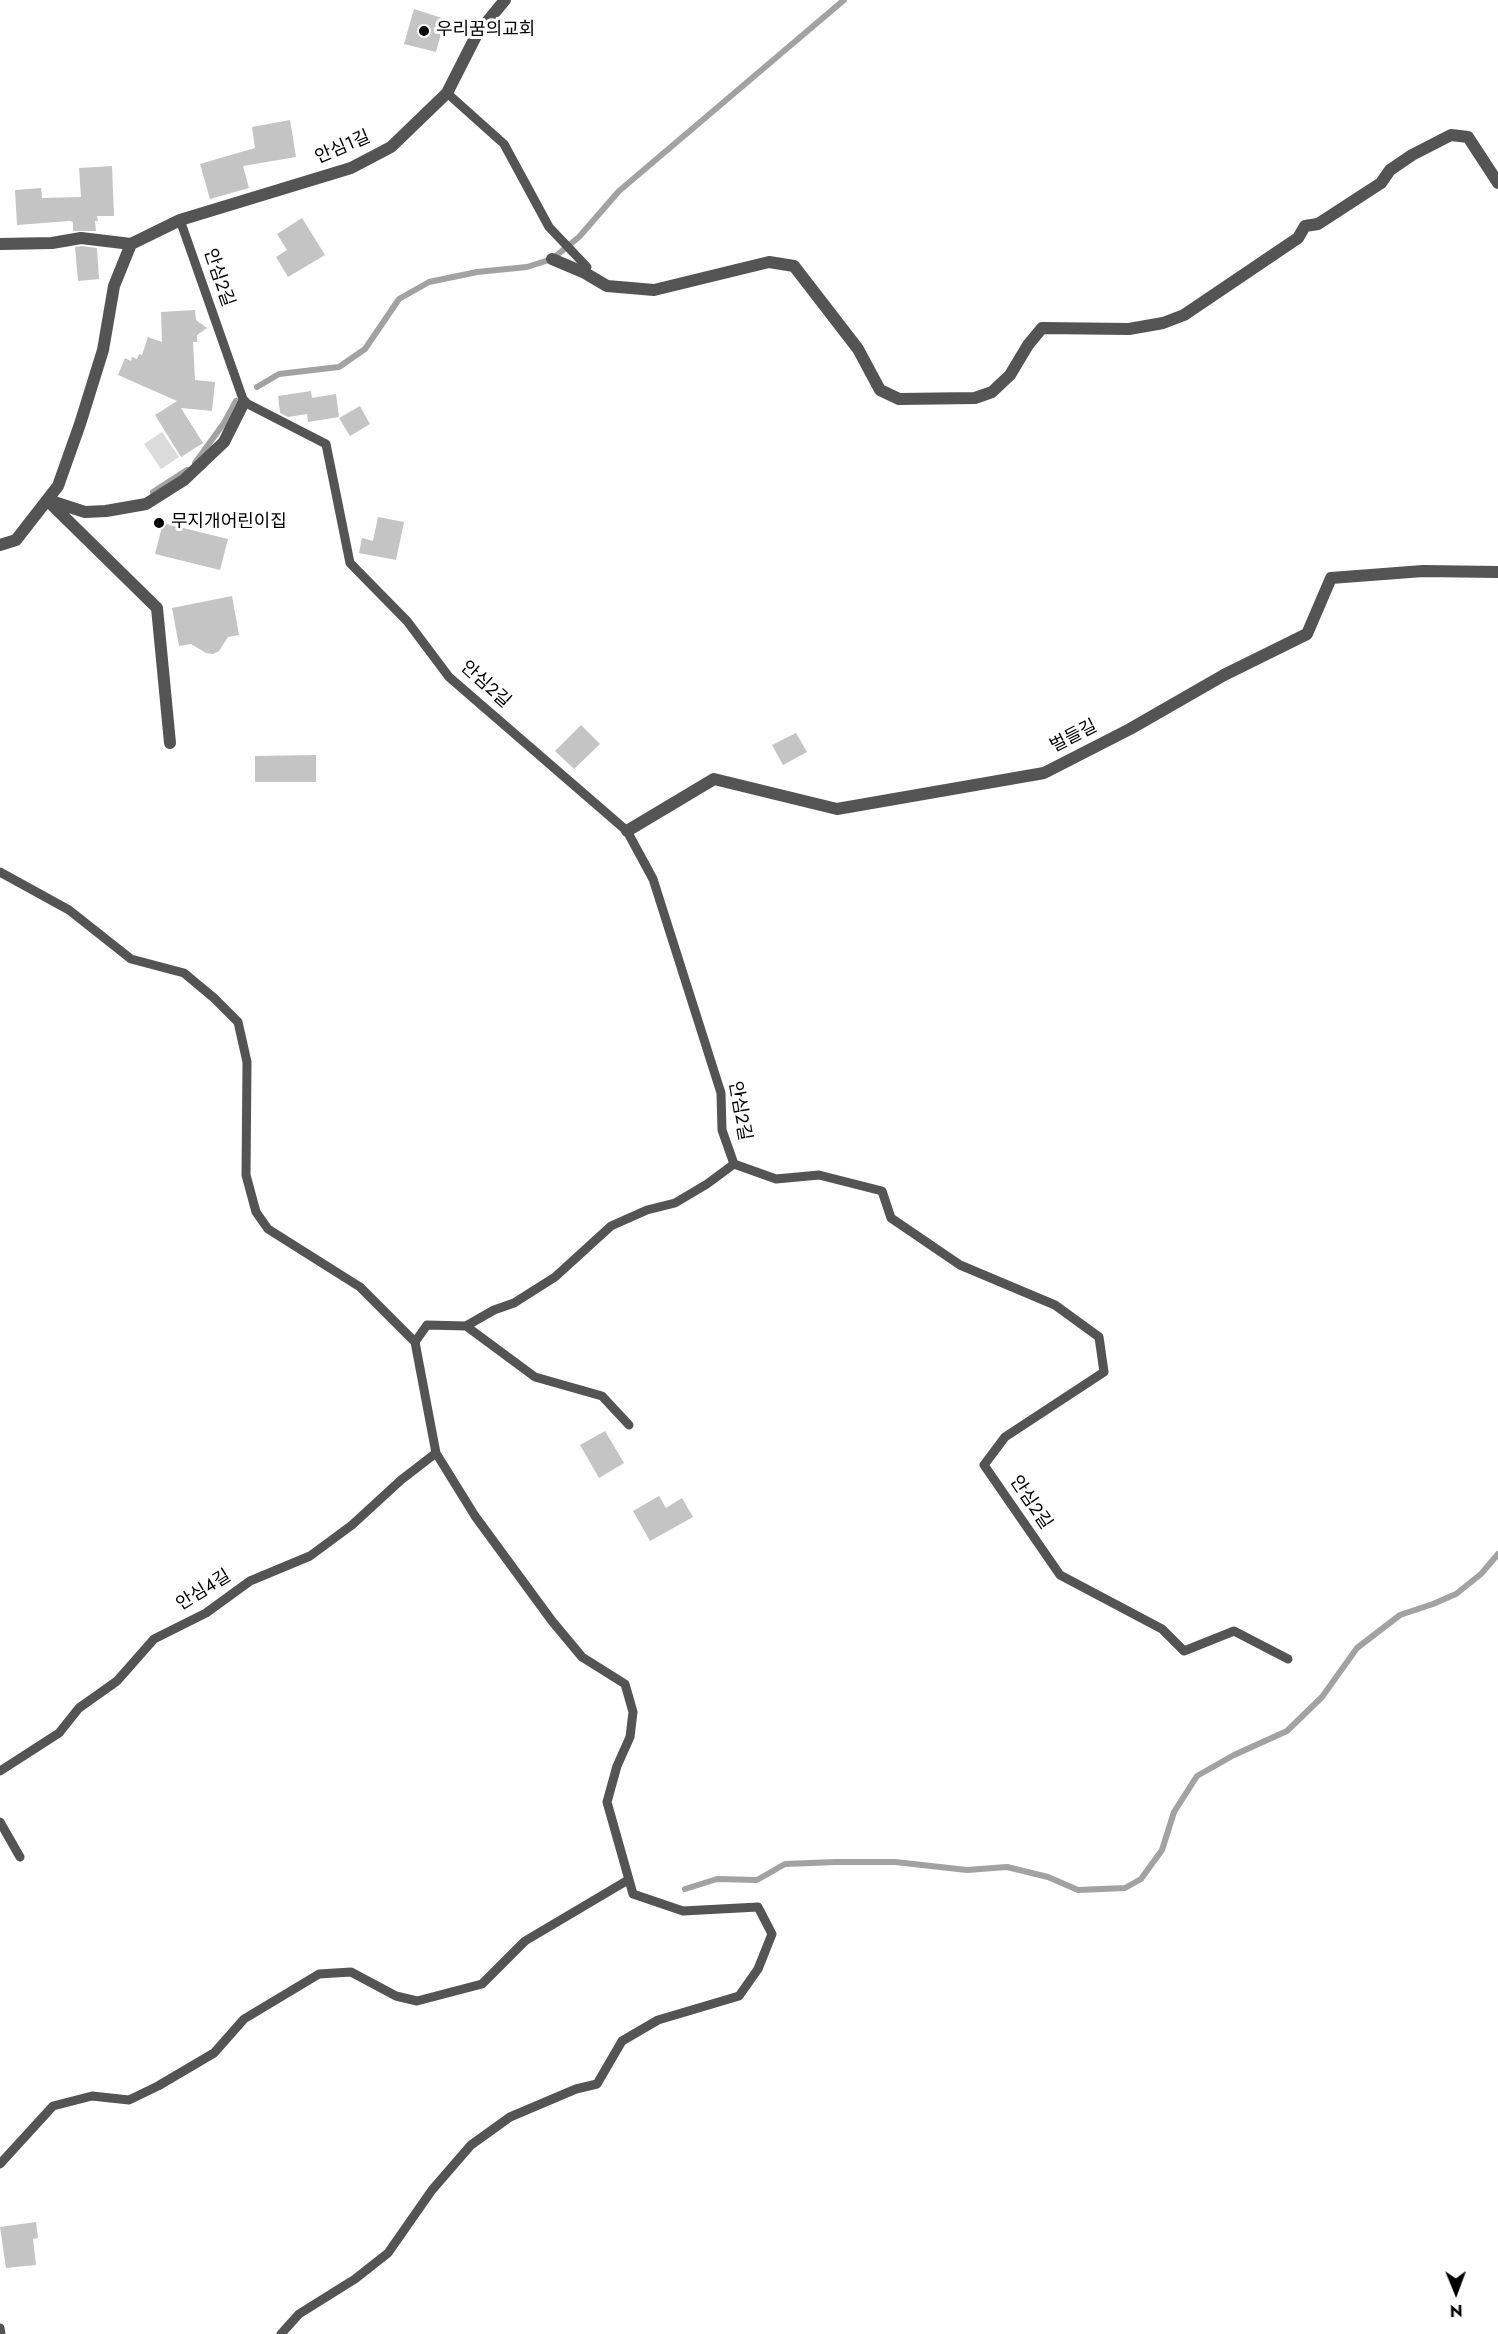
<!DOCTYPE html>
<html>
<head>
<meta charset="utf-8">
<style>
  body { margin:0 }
  #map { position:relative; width:1498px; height:2334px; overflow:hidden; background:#fff; font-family:Jost,sans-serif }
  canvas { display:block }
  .north { position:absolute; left:1426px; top:2262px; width:60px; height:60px; -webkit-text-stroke:4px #fff; paint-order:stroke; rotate:179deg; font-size:16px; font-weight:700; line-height:24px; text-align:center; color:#000 }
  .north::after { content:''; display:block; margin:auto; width:21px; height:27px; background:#000; clip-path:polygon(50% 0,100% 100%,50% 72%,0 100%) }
</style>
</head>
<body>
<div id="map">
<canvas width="1498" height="2334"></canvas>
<div class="north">N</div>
</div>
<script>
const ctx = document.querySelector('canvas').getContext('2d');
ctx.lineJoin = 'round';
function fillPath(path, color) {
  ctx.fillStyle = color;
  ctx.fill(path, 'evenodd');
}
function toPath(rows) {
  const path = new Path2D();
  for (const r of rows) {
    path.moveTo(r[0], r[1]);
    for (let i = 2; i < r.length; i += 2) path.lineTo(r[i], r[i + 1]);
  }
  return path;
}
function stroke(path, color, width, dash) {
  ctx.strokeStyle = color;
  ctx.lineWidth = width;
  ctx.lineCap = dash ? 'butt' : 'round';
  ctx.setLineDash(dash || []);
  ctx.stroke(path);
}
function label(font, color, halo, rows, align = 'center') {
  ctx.font = font + ' Jost,"Noto Sans KR",sans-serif';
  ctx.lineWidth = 6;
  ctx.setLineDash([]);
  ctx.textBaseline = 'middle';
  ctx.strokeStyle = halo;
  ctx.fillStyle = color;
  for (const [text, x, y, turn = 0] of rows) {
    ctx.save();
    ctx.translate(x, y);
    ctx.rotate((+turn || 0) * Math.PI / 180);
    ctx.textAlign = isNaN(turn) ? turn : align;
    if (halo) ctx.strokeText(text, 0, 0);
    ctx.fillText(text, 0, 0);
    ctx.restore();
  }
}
fillPath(toPath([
  [162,432,179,457,161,469,144,444]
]), '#dbdbdb');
stroke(toPath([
  [257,387,279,374,339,367,365,349,399,299,429,282,477,272,527,267,552,259,579,237,619,191,844,0],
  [195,463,224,423,236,401],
  [153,492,187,470],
  [685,1889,717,1879,757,1880,785,1864,836,1862,895,1862,967,1870,1007,1867,1048,1877,1078,1890,1125,1888,1141,1879,1162,1850,1174,1812,1197,1776,1234,1755,1287,1731,1322,1697,1357,1648,1400,1615,1433,1604,1456,1594,1481,1574,1498,1554]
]), '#a2a2a2', 6);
fillPath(toPath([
  [414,9,445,19,436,52,404,44],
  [290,120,296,157,243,166,249,188,210,199,200,164,255,148,252,127],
  [112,166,114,216,97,216,98,221,95,221,96,231,73,231,73,222,70,221,17,225,15,190,41,188,42,198,81,197,79,168],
  [302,218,325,255,288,277,276,257,287,250,277,234],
  [81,246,97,248,99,279,78,281,75,247],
  [195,310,196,320,207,328,197,335,197,342,193,342,195,380,215,382,212,411,181,408,203,443,181,457,155,415,177,401,118,375,125,358,131,361,132,357,137,359,139,354,142,355,148,337,162,342,161,312],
  [311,391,312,398,336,394,339,417,308,422,307,414,288,417,280,413,278,396],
  [360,406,370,424,350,436,339,418],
  [378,517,404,522,396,560,359,553,362,538,373,541],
  [163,523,228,539,220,570,155,554],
  [232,596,239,635,228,637,219,651,213,654,206,653,191,644,179,646,172,608],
  [581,725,600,744,574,769,555,751],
  [796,733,807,752,783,765,772,745],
  [316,755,316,782,255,782,255,756],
  [605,1431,624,1463,599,1478,580,1445],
  [659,1496,666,1508,682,1498,693,1517,650,1541,633,1511],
  [36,2222,38,2238,33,2239,36,2265,6,2268,0,2227]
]), '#c4c4c4');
stroke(toPath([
  [447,93,504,144,549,227,587,267],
  [180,220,244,402,326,444,350,563,407,621,449,677,627,831,653,879,721,1093,722,1130,734,1164,776,1179,819,1175,882,1191,891,1218,960,1265,1055,1305,1099,1337,1104,1372,1005,1437,984,1465,1060,1575,1162,1629,1184,1651,1234,1631,1288,1659],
  [0,872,69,910,131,959,184,973,214,998,238,1022,247,1062,246,1175,256,1212,268,1229,360,1287,415,1342,436,1453,475,1516,552,1621,582,1657,625,1684,633,1712,630,1737,617,1766,607,1802,633,1894,683,1911,758,1907,772,1934,758,1969,739,1996,658,2020,622,2041,597,2084,576,2089,510,2117,471,2145,432,2190,388,2253,355,2279,299,2314,281,2334],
  [466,1326,535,1377,602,1396,629,1425],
  [415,1342,427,1325,466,1326,494,1310,514,1303,555,1277,611,1226,647,1210,675,1203,707,1184,734,1164],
  [0,1771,59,1733,79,1708,117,1681,154,1639,206,1613,250,1581,310,1556,352,1525,401,1480,436,1453],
  [0,1822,20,1857],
  [0,2164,53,2106,92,2096,129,2100,158,2086,214,2053,244,2019,319,1974,351,1972,396,1996,417,2001,482,1984,525,1941,628,1880],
  [0,2328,1,2334]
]), '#545454', 9);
stroke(toPath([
  [0,244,52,243,81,238,131,244],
  [552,259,585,273,607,286,654,290,769,262,794,266,858,349,880,390,899,399,975,398,992,392,1010,375,1028,345,1042,328,1129,329,1163,323,1184,315,1298,238,1305,226,1318,224,1381,183,1390,170,1412,155,1451,135,1468,137,1498,183],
  [47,500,157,608,170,743],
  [51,501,85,512,106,511,146,504,184,480,224,442,244,402],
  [0,545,16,540,58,486,80,424,103,350,114,286,131,244,180,220,351,168,391,147,447,93,477,34,505,0],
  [627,831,714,779,837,809,1044,773,1130,729,1224,675,1307,634,1331,578,1423,571,1498,572]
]), '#545454', 12);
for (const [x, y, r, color] of [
  [424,31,6,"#000"],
  [159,523,6,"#000"]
]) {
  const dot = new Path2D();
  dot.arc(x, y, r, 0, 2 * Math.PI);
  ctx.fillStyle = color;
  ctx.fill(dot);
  stroke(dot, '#fff', 2);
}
label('18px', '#000', '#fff', [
  ["우리꿈의교회",436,31],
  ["무지개어린이집",171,523]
], 'left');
label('18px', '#000', '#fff', [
  ["안심1길",343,148,-23],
  ["안심2길",218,278,71],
  ["안심2길",485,685,42],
  ["벌들길",1074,737,-27],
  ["안심2길",739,1111,80],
  ["안심2길",1030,1503,56],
  ["안심4길",204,1591,-32]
]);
</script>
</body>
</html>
